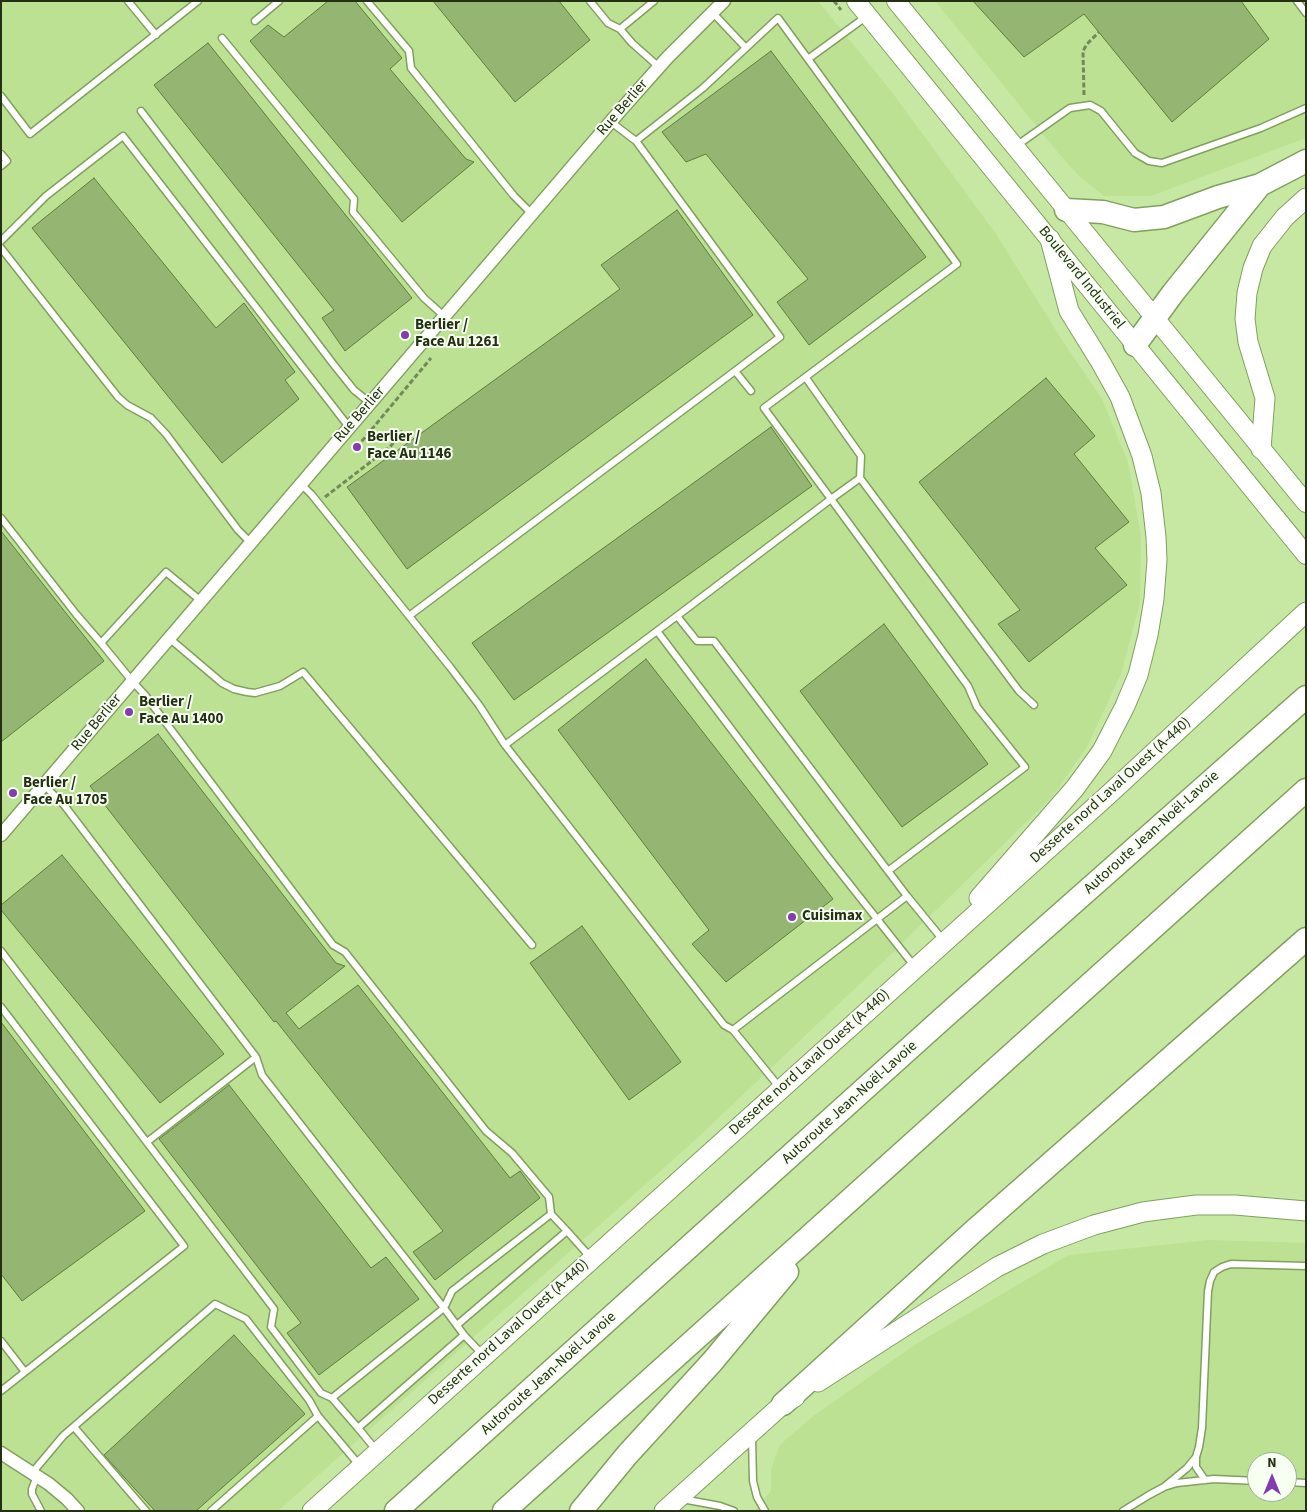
<!DOCTYPE html>
<html>
<head>
<meta charset="utf-8">
<style>
  body { margin:0 }
  #map { position:relative; width:1307px; height:1512px; overflow:hidden; background:#c6e8a2; font-family:"Source Sans 3",sans-serif }
  canvas { display:block }
  .frame { position:absolute; inset:0; border:2px solid #233014; pointer-events:none }
  .north { position:absolute; left:1247px; top:1452px; width:50px; height:50px; box-sizing:border-box; background:#f7fff1; border:1px solid #a2ac99; border-radius:50%; rotate:0deg; font-size:14px; font-weight:700; line-height:20px; text-align:center; color:#233014 }
  .north::after { content:''; display:block; margin:auto; width:18px; height:22px; background:#833db0; clip-path:polygon(50% 0,100% 100%,50% 72%,0 100%) }
</style>
</head>
<body>
<div id="map">
<canvas width="1307" height="1512"></canvas>
<div class="frame"></div>
<div class="north">N</div>
</div>
<script>
const ctx = document.querySelector('canvas').getContext('2d');
ctx.lineJoin = 'round';
function fillPath(path, color) {
  ctx.fillStyle = color;
  ctx.fill(path, 'evenodd');
}
function toPath(rows) {
  const path = new Path2D();
  for (const r of rows) {
    path.moveTo(r[0], r[1]);
    for (let i = 2; i < r.length; i += 2) path.lineTo(r[i], r[i + 1]);
  }
  return path;
}
function stroke(path, color, width, dash) {
  ctx.strokeStyle = color;
  ctx.lineWidth = width;
  ctx.lineCap = dash ? 'butt' : 'round';
  ctx.setLineDash(dash || []);
  ctx.stroke(path);
}
function label(font, color, halo, rows, align = 'center') {
  ctx.font = font + ' "Source Sans 3",sans-serif';
  ctx.lineWidth = 4;
  ctx.setLineDash([]);
  ctx.textBaseline = 'middle';
  ctx.strokeStyle = halo;
  ctx.fillStyle = color;
  for (const [text, x, y, turn = 0] of rows) {
    ctx.save();
    ctx.translate(x, y);
    ctx.rotate((+turn || 0) * Math.PI / 180);
    ctx.textAlign = isNaN(turn) ? turn : align;
    if (halo) ctx.strokeText(text, 0, 0);
    ctx.fillText(text, 0, 0);
    ctx.restore();
  }
}
fillPath(toPath([
  [1,1,818,1,891,91,996,234,1062,340,1102,399,1128,462,1141,537,1140,603,1121,674,1087,747,1051,798,885,960,693,1142,278,1511,1,1511],
  [935,1,1306,1,1306,138,1151,196,1104,196,1078,175,1055,149],
  [1208,1240,1306,1243,1306,1511,754,1511,771,1491,771,1469,780,1445,812,1417,916,1344,1069,1255],
  [1257,1462,1287,1462,1287,1492,1257,1492]
]), '#bce193');
const building = toPath([
  [328,1,355,1,402,58,390,69,466,159,474,162,402,222,250,41,268,25,284,37,328,1],
  [433,1,559,1,590,40,515,102,433,1],
  [973,1,1241,1,1269,39,1172,122,1084,14,1024,57,973,1],
  [208,43,412,298,345,351,322,318,334,310,154,85,208,43],
  [771,51,926,257,809,345,777,302,808,279,706,154,686,162,662,132,771,51],
  [94,178,216,328,244,303,295,372,285,380,299,399,222,463,32,228,94,178],
  [677,210,753,315,407,569,347,487,620,289,601,265,677,210],
  [1046,378,1095,436,1074,454,1129,522,1095,548,1127,585,1029,662,998,624,1020,610,919,482,1046,378],
  [771,427,812,486,514,700,472,643,771,427],
  [1,531,104,661,1,742,1,531],
  [884,624,988,764,902,827,800,691,884,624],
  [646,659,833,899,726,982,692,944,709,930,558,730,646,659],
  [158,734,336,963,345,966,286,1013,299,1029,358,985,510,1178,520,1171,540,1198,435,1280,413,1252,443,1231,276,1021,274,1022,90,786,158,734],
  [62,855,224,1054,160,1103,1,910,1,905,62,855],
  [582,926,681,1062,629,1100,530,963,582,926],
  [1,1022,145,1211,22,1301,1,1274,1,1022],
  [229,1085,371,1268,386,1257,419,1299,319,1375,287,1333,301,1323,159,1139,229,1085],
  [234,1335,305,1414,196,1511,155,1511,104,1455,234,1335]
]);
fillPath(building, '#95b672');
stroke(building, '#5f7d3b', 1);
const lane = toPath([
  [128,1,156,35],
  [367,1,409,51,411,68,514,196,532,214],
  [590,1,608,23,620,29],
  [654,1,620,29,632,43,659,67],
  [1297,1,1306,13],
  [712,12,746,48],
  [255,21,279,1],
  [222,38,354,199,353,212,424,298,444,316],
  [1,96,30,134,198,1],
  [141,111,334,365,354,390,370,403],
  [611,122,636,141,703,88,778,18,808,59],
  [636,141,780,337,735,371],
  [1016,146,1070,108,1090,105,1101,111,1135,153,1149,161,1162,163,1261,128,1306,108],
  [1,154,7,161,1,166],
  [1,241,46,196,123,136,349,427],
  [1,248,118,397,127,405,151,418,166,434,238,530,251,543],
  [806,378,861,456,860,478],
  [301,484,312,495,450,667,479,705,505,745],
  [1,518,76,614,101,643],
  [201,601,166,572,101,643,132,681,145,695,333,945,345,952,486,1131,512,1153,549,1197,551,1214],
  [409,616,735,371,751,391],
  [677,616,831,499,764,408,957,264,808,59,867,16],
  [657,631,828,857,915,967],
  [169,638,222,683,234,689,247,692,255,693,280,686,303,672,532,945],
  [44,785,64,805,256,1057,262,1075,444,1308,452,1291,551,1214,567,1231],
  [888,871,1025,767,977,707,968,686,831,499,860,478,1019,691,1034,705],
  [1,951,274,1309,271,1327,321,1393,332,1398],
  [1,1007,184,1246,25,1372],
  [733,1030,724,1025,505,745,677,616,697,641,714,641,907,896],
  [780,1088,733,1030,907,896,943,940],
  [147,1142,256,1057],
  [457,1325,567,1231,591,1258],
  [1,1341,25,1372,1,1391],
  [74,1427,146,1511],
  [358,1428,332,1398,444,1308,464,1335],
  [752,1437,753,1481,757,1497,765,1511],
  [377,1451,358,1428,464,1335,482,1354],
  [1196,1457,1196,1467,1205,1480],
  [32,1473,63,1436,215,1304,246,1319,309,1400,318,1416],
  [37,1476,32,1489,32,1494,41,1511],
  [1287,1482,1306,1483],
  [1164,1487,1187,1468,1196,1457,1199,1447,1202,1428,1208,1291,1210,1281,1214,1272,1222,1267,1231,1264,1306,1266],
  [682,1499,720,1506,734,1511],
  [211,1511,318,1416,360,1466],
  [1123,1511,1149,1495,1164,1487,1177,1483,1214,1479,1257,1481]
]);
const street = toPath([
  [1,835,619,112,667,58,724,1],
  [1,1453,49,1484,67,1499,78,1511]
]);
const secondary = toPath([
  [856,1,1306,555],
  [896,1,1306,503]
]);
const primary = toPath([
  [1261,449,1265,398,1248,342,1245,319,1247,293,1253,268,1262,246,1285,217,1306,198],
  [979,898,1075,788,1102,751,1125,706,1138,675,1148,635,1154,599,1157,560,1156,537,1151,493,1142,456,1120,397,1100,361,1069,311,1050,239],
  [818,1382,997,1267,1043,1244,1094,1225,1143,1212,1196,1205,1235,1205,1306,1211],
  [312,1511,1107,796,1306,612],
  [664,1511,783,1404,795,1397]
]);
const highway = toPath([
  [1066,210,1103,212,1134,220,1164,217,1218,197,1260,185,1306,161],
  [1135,345,1173,293,1260,185],
  [783,1404,975,1230,1306,939],
  [396,1511,942,1019,1306,697],
  [504,1511,1306,790],
  [581,1511,627,1455,712,1362,787,1272]
]);
stroke(lane, '#81a05d', 9);
stroke(street, '#81a05d', 15);
stroke(secondary, '#81a05d', 20);
stroke(primary, '#81a05d', 21);
stroke(highway, '#81a05d', 25);
stroke(toPath([
  [834,1,841,10],
  [1084,95,1083,51,1087,44,1099,32],
  [357,447,431,358],
  [325,497,390,447,403,430]
]), '#728a59', 3, [5, 2.5]);
stroke(lane, '#fff', 6);
stroke(street, '#fff', 12);
stroke(secondary, '#fff', 18);
stroke(primary, '#fff', 19);
stroke(highway, '#fff', 22);
for (const [x, y, r, color] of [
  [405,335,5,"#833db0"],
  [357,447,5,"#833db0"],
  [129,712,5,"#833db0"],
  [13,793,5,"#833db0"],
  [792,917,5,"#833db0"]
]) {
  const dot = new Path2D();
  dot.arc(x, y, r, 0, 2 * Math.PI);
  ctx.fillStyle = color;
  ctx.fill(dot);
  stroke(dot, '#f7fff1', 2);
}
label('15px', '#233014', '#f7fff1', [
  ["Rue Berlier",623,108,-49],
  ["Boulevard Industriel",1081,278,51],
  ["Rue Berlier",360,415,-49],
  ["Rue Berlier",97,723,-50],
  ["Desserte nord Laval Ouest (A-440)",1111,791,-42],
  ["Autoroute Jean-Noël-Lavoie",1152,833,-42],
  ["Desserte nord Laval Ouest (A-440)",810,1063,-42],
  ["Autoroute Jean-Noël-Lavoie",850,1103,-42],
  ["Desserte nord Laval Ouest (A-440)",509,1333,-42],
  ["Autoroute Jean-Noël-Lavoie",549,1374,-42]
]);
label('bold 15px', '#233014', '#f7fff1', [
  ["Berlier /",415,326],
  ["Face Au 1261",415,343],
  ["Berlier /",367,438],
  ["Face Au 1146",367,455],
  ["Berlier /",139,703],
  ["Face Au 1400",139,720],
  ["Berlier /",23,784],
  ["Face Au 1705",23,801],
  ["Cuisimax",802,917]
], 'left');
</script>
</body>
</html>
